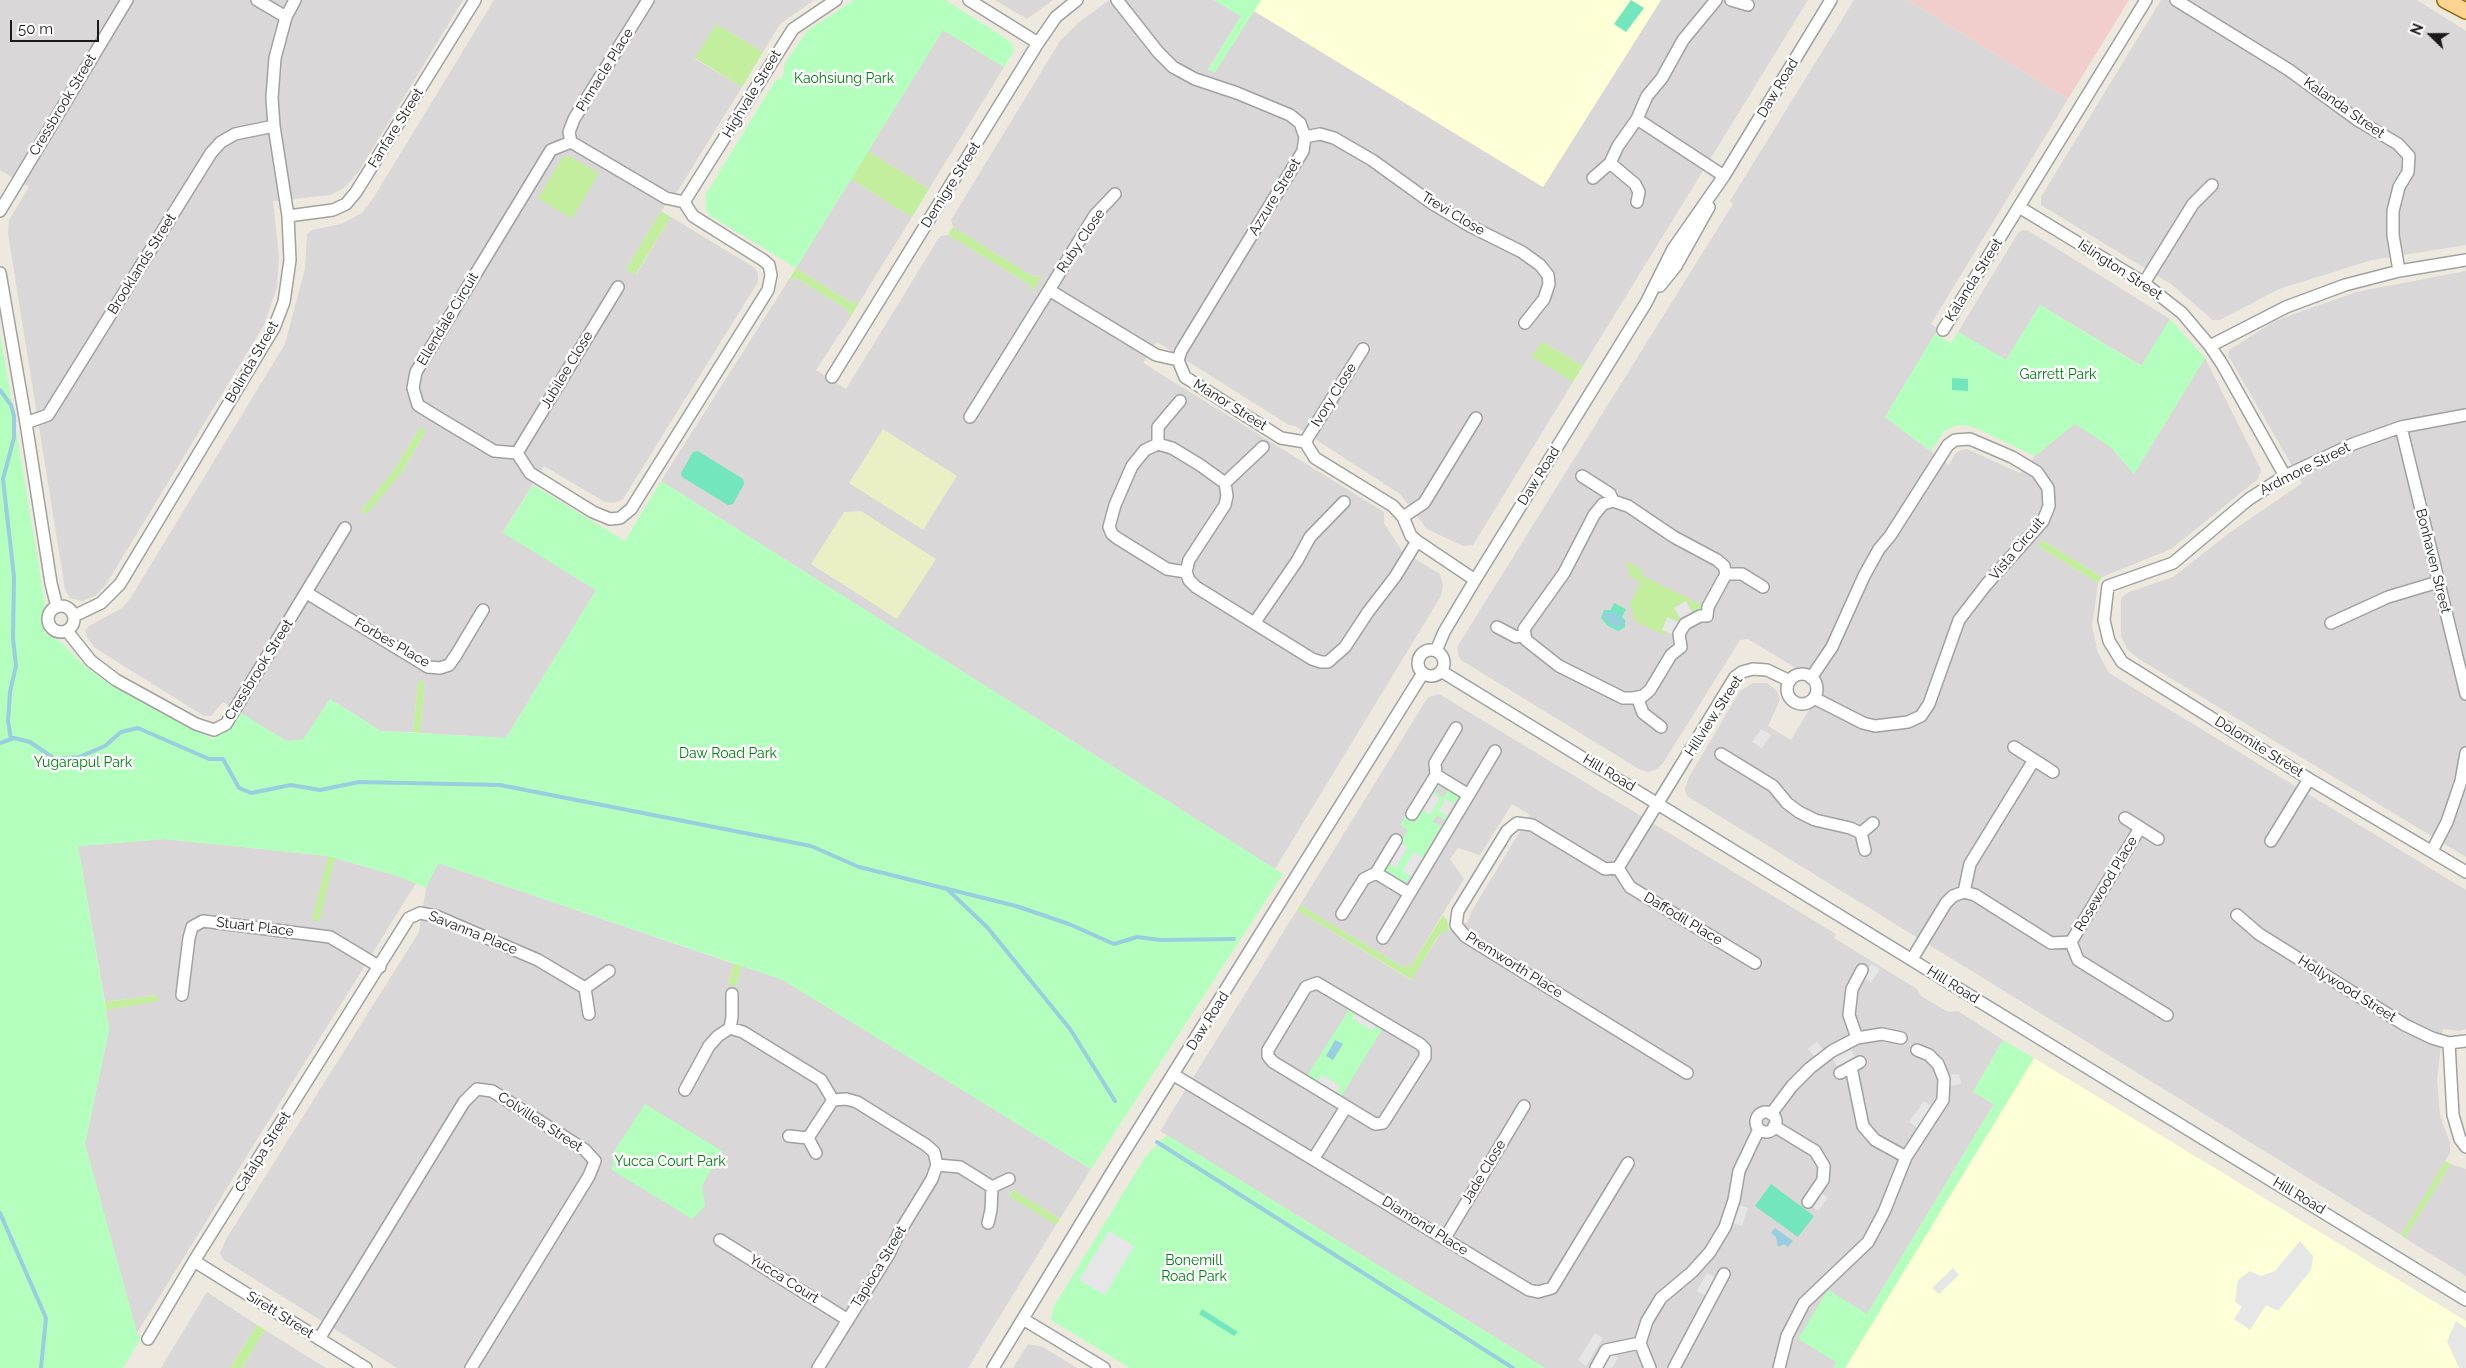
<!DOCTYPE html>
<html>
<head>
<meta charset="utf-8">
<style>
  body { margin:0 }
  #map { position:relative; width:2466px; height:1368px; overflow:hidden; background:#eee9de; font-family:Raleway,sans-serif }
  canvas { display:block }
  .north { position:absolute; left:2406px; top:10px; width:50px; height:50px; -webkit-text-stroke:4px #fff; paint-order:stroke; rotate:292deg; font-size:14px; font-weight:700; line-height:20px; text-align:center; color:#1a1a1a }
  .north::after { content:''; display:block; margin:auto; width:18px; height:22px; background:#1a1a1a; clip-path:polygon(50% 0,100% 100%,50% 72%,0 100%) }
  .scale { position:absolute; left:10px; top:20px; width:89px; height:22px; box-sizing:border-box; border:2px solid #1a1a1a; border-top:0; padding-left:6px; font-size:15px; line-height:18px; white-space:nowrap; color:#1a1a1a; -webkit-text-stroke:4px #fff; paint-order:stroke }
</style>
</head>
<body>
<div id="map">
<canvas width="2466" height="1368"></canvas>
<div class="north">N</div>
<div class="scale">50 m</div>
</div>
<script>
const ctx = document.querySelector('canvas').getContext('2d');
ctx.lineJoin = 'round';
function fillPath(path, color) {
  ctx.fillStyle = color;
  ctx.fill(path, 'evenodd');
}
function toPath(rows) {
  const path = new Path2D();
  for (const r of rows) {
    if (r.length === 3) {
      path.moveTo(r[0] + r[2], r[1]);
      path.arc(r[0], r[1], r[2], 0, 2 * Math.PI);
      continue;
    }
    path.moveTo(r[0], r[1]);
    for (let i = 2; i < r.length; i += 2) path.lineTo(r[i], r[i + 1]);
  }
  return path;
}
function stroke(path, color, width, dash) {
  ctx.strokeStyle = color;
  ctx.lineWidth = width;
  ctx.lineCap = dash ? 'butt' : 'round';
  ctx.setLineDash(dash || []);
  ctx.stroke(path);
}
function label(font, color, halo, rows, align = 'center') {
  ctx.font = font + ' Raleway,sans-serif';
  ctx.lineWidth = 5;
  ctx.setLineDash([]);
  ctx.textBaseline = 'middle';
  ctx.strokeStyle = halo;
  ctx.fillStyle = color;
  for (const [text, x, y, turn = 0] of rows) {
    ctx.save();
    ctx.translate(x, y);
    ctx.rotate((+turn || 0) * Math.PI / 180);
    ctx.textAlign = isNaN(turn) ? turn : align;
    if (halo) ctx.strokeText(text, 0, 0);
    ctx.fillText(text, 0, 0);
    ctx.restore();
  }
}
fillPath(toPath([
  [0,0,463,0,359,171,345,187,331,195,273,201,279,256,277,287,264,325,105,586,95,596,82,601,70,598,65,589,8,234,9,220,29,187,0,170],
  [494,0,814,0,780,24,763,52,716,24,695,59,742,87,679,189,661,211,626,269,636,275,671,217,755,268,758,274,758,282,623,499,614,503,605,502,544,466,503,532,596,590,506,738,420,733,425,682,418,681,413,732,381,731,330,699,303,740,286,741,223,702,211,716,204,716,95,648,87,637,85,631,89,626,122,608,130,599,285,344,305,269,307,234,312,230,341,224,362,213,374,197],
  [420,427,426,431,402,472,365,514,361,510,394,470],
  [995,0,1053,0,1027,19],
  [1109,0,1214,0,1241,16,1208,69,1215,72,1254,11,1543,187,1661,0,1808,0,1583,366,1543,342,1532,356,1573,382,1473,545,1463,546,1427,529,1400,494,1295,426,1289,425,1157,342,1143,363,1384,512,1384,523,1402,551,1440,574,1443,585,1441,596,1275,869,661,481,788,281,796,278,848,310,850,318,816,370,846,389,940,236,948,235,1030,285,1032,291,1041,276,1034,277,953,227,951,220,1060,41,1078,23],
  [1854,0,1908,0,2068,99,1931,324,1938,329,1885,417,1949,465,1955,454,1961,450,1967,449,2020,473,2035,456,2075,423,2112,448,2134,474,2205,358,2261,470,2258,479,2171,549,2102,577,2042,540,2038,546,2098,583,2092,626,2098,653,2109,673,2466,890,2466,1029,2459,1031,2443,1029,2437,1079,2440,1115,2450,1143,2450,1153,2401,1235,1687,796,1685,789,1689,777,1740,691,1753,683,1767,683,1777,691,1780,700,1768,726,1791,740,1824,685,1748,639,1740,640,1663,763,1657,769,1648,772,1639,769,1461,660,1458,654,1457,647,1733,204,1730,201],
  [2161,0,2417,0,2466,31,2466,245,2372,260,2279,289,2220,320,2213,320,2171,284,2041,205,2041,197],
  [943,30,1004,67,929,189,868,151],
  [851,179,912,217,860,301,852,303,796,268],
  [2023,230,2027,230,2170,319,2142,366,2040,305,2006,360,1958,332,2018,233],
  [2466,271,2466,857,2139,659,2127,649,2121,636,2121,598,2129,592,2173,577,2228,534,2302,483,2228,355,2229,350,2275,321,2356,292],
  [1439,694,1836,934,1834,938,1917,989,1921,996,1948,1012,1958,1011,2003,1040,1973,1092,1994,1104,1867,1314,1799,1339,1837,1362,1833,1368,1545,1368,1160,1131,1297,910,1411,980,1441,933,1468,922,1471,912,1530,815,1512,804,1480,855,1458,848,1450,859,1464,879,1411,966,1403,967,1300,905,1428,697],
  [165,839,328,856,312,920,319,921,335,858,398,876,416,883,137,1333,85,1144,109,1030,106,1010,158,1001,157,995,105,1002,78,846],
  [438,863,734,964,728,983,736,986,742,966,783,980,1091,1169,1060,1219,1013,1190,1009,1195,1056,1225,968,1368,397,1368,224,1260,220,1254,226,1239,419,932,426,888],
  [615,1150,722,1151,702,1185,612,1170],
  [2451,1164,2466,1169,2466,1276,2405,1238],
  [207,1292,257,1325,230,1368,161,1368],
  [265,1330,326,1368,242,1368],
  [1028,1344,1043,1347,1077,1368,1013,1368]
]), '#d9d7d7');
fillPath(toPath([
  [1908,0,2129,0,2068,99]
]), '#f1cecb');
fillPath(toPath([
  [1261,0,1661,0,1543,187,1254,11],
  [2034,1058,2466,1321,2466,1368,1845,1368]
]), '#fdffd6');
fillPath(toPath([
  [883,429,957,476,923,530,849,483],
  [861,511,936,559,897,619,811,564,844,512]
]), '#ebefc6');
fillPath(toPath([
  [716,24,763,52,742,87,695,58],
  [868,151,929,189,912,217,851,179],
  [569,156,599,173,572,219,538,198,563,157],
  [661,211,671,217,635,275,626,269],
  [953,227,1034,277,1042,276,1032,292,1030,285,948,235],
  [796,268,852,303,860,301,850,318,848,310,796,278,788,281],
  [1543,342,1583,366,1573,382,1531,356],
  [420,427,426,431,402,472,366,515,361,510,394,470],
  [2042,540,2102,577,2098,583,2038,546],
  [1626,561,1643,570,1641,575,1702,605,1701,609,1692,612,1686,601,1674,608,1680,618,1678,622,1667,618,1662,630,1666,632,1664,635,1635,621,1630,604,1641,582,1630,577],
  [418,681,425,682,420,733,413,732],
  [328,856,335,858,319,922,312,920],
  [1300,905,1403,967,1411,966,1443,915,1447,920,1449,930,1441,933,1435,941,1412,980,1297,910],
  [734,964,742,966,736,986,728,984],
  [158,995,159,1001,106,1010,105,1002],
  [2445,1161,2451,1164,2405,1238,2401,1235],
  [1013,1190,1060,1219,1056,1225,1009,1196],
  [257,1325,265,1330,242,1368,230,1368]
]), '#c2ee9d');
fillPath(toPath([
  [854,0,945,0,1005,38,1012,44,1014,51,1004,67,943,30,796,268,711,216,706,210,706,194,775,81,781,79,784,73,784,65,807,31],
  [1214,0,1261,0,1215,72,1208,70,1241,16],
  [2040,305,2141,366,2170,319,2205,358,2134,474,2112,448,2075,424,2035,456,1976,428,1964,425,1955,426,1944,431,1931,451,1885,417,1935,334,1951,343,1958,332,2006,360],
  [0,333,45,604,41,619,44,632,63,644,87,668,109,684,212,739,233,727,241,713,286,741,303,740,330,699,381,731,506,738,596,590,503,533,533,485,625,541,661,481,1283,874,1091,1169,783,980,438,863,426,888,398,876,328,856,165,839,78,846,109,1030,85,1144,137,1333,141,1338,123,1368,0,1368],
  [1438,783,1440,784,1435,792,1443,798,1449,789,1457,794,1458,799,1454,804,1446,799,1440,811,1447,816,1445,820,1437,815,1433,822,1441,826,1423,857,1414,852,1403,871,1411,876,1406,883,1403,883,1385,872,1384,869,1388,863,1396,868,1408,848,1400,843,1408,830,1400,825,1405,817,1414,823,1422,810,1430,815,1440,799,1431,793],
  [1350,1008,1371,1031,1377,1024,1383,1028,1341,1097,1336,1093,1340,1086,1322,1075,1317,1082,1307,1076],
  [2003,1040,2034,1058,1845,1368,1833,1368,1836,1362,1798,1339,1828,1290,1867,1314,1994,1104,1973,1092],
  [645,1104,722,1151,702,1185,705,1206,692,1219,612,1170,615,1150],
  [1167,1135,1545,1368,1130,1368,1051,1320,1053,1308,1145,1157]
]), '#b4ffbd');
fillPath(toPath([
  [1631,0,1644,8,1626,32,1614,24],
  [1952,378,1968,379,1968,391,1952,390],
  [698,451,743,479,744,484,733,504,728,505,682,477,681,473,693,452],
  [1614,603,1626,609,1622,617,1625,620,1625,627,1618,631,1608,626,1601,618,1604,610,1611,610],
  [1771,1184,1814,1216,1798,1237,1755,1206],
  [1202,1309,1238,1332,1234,1336,1199,1314]
]), '#73e6be');
fillPath(toPath([
  [1686,601,1692,612,1680,618,1674,608],
  [1667,617,1678,622,1673,635,1662,630],
  [1761,729,1771,735,1762,748,1752,742],
  [1431,793,1440,798,1430,815,1422,810],
  [1446,799,1454,804,1447,816,1439,811],
  [1400,843,1408,847,1396,868,1388,863],
  [1414,852,1423,857,1411,876,1402,871],
  [1871,964,1880,969,1871,983,1863,977],
  [1356,1012,1377,1024,1372,1031,1352,1018],
  [1817,1042,1824,1051,1815,1057,1808,1049],
  [1851,1050,1856,1058,1838,1068,1833,1059],
  [1959,1074,1961,1084,1950,1086,1949,1075],
  [1322,1075,1341,1086,1336,1093,1317,1082],
  [1924,1101,1933,1107,1918,1128,1909,1122],
  [1820,1191,1828,1198,1818,1211,1809,1204],
  [1738,1205,1748,1208,1742,1226,1732,1223],
  [1109,1231,1134,1246,1105,1295,1079,1280],
  [2300,1241,2313,1256,2311,1270,2278,1311,2266,1305,2250,1330,2234,1319,2242,1307,2235,1302,2238,1280,2250,1271,2261,1276,2275,1271],
  [1953,1268,1959,1275,1939,1294,1932,1288],
  [1707,1273,1716,1278,1706,1296,1697,1291],
  [2456,1321,2466,1328,2466,1368,2459,1368,2447,1341],
  [1595,1333,1603,1338,1586,1366,1578,1360],
  [1610,1352,1618,1358,1612,1368,1600,1368]
]), '#e6e6e6');
fillPath(toPath([
  [1607,612,1618,614,1619,618,1623,622,1622,626,1616,627,1606,620,1604,616],
  [1335,1040,1343,1044,1333,1060,1326,1056],
  [1775,1228,1793,1241,1788,1247,1784,1244,1778,1247,1776,1237,1771,1233]
]), '#99cee1');
stroke(toPath([
  [0,390,11,405,14,416,14,438,3,479,14,577,13,638,16,666,10,692,8,721,11,739],
  [0,743,14,738,30,742,55,759,79,757,105,746,121,732,138,728,209,759,223,759,239,788,251,793,291,785,320,790,359,782,500,785,811,846,859,867,1016,906,1069,924,1114,944,1137,937,1161,940,1234,939],
  [946,888,987,927,1070,1029,1115,1101],
  [1157,1142,1513,1368],
  [0,1213,46,1318,41,1368]
]), '#99cee1', 4);
const minor = toPath([
  [257,0,286,17],
  [969,0,1038,43],
  [1117,0,1158,52,1173,67,1195,79,1237,93,1290,115,1300,123,1305,137,1303,151,1181,351,1178,360],
  [1731,0,1748,5],
  [2176,0,2289,70,2359,121,2398,144,2409,156,2408,172,2399,187,2393,211,2393,235,2399,271],
  [1637,119,1724,176],
  [1305,137,1320,134,1334,138,1372,160,1433,204,1470,226,1522,252,1540,265,1548,275,1549,284,1544,299,1525,323],
  [571,142,666,198,684,202,693,216,763,260,769,265,771,275,768,290,631,509,620,518,610,519,593,512,530,473,517,453,494,451,434,415,418,405,413,388,416,372,551,150,571,142],
  [571,142,569,132,574,119,648,0],
  [1610,163,1635,184,1639,192,1637,202],
  [1593,178,1610,163,1618,146,1637,119,1647,96,1662,78,1683,40,1716,0],
  [684,202,793,29,836,0],
  [2019,207,2144,283,2182,313,2210,346,2222,364,2285,476],
  [0,211,127,0],
  [288,216,333,210,346,204,356,192,475,0],
  [0,273,26,423,51,583,57,607],
  [2144,283,2193,204,2212,185],
  [1660,286,1676,266,1709,207],
  [1049,290,1095,215,1115,194],
  [1943,330,2146,0],
  [2210,346,2286,307,2345,285,2399,271,2466,260],
  [832,377,1038,43,1056,17,1077,0],
  [2466,415,2401,427,2353,444,2285,476,2249,499,2173,563,2108,586,2104,620,2109,641,2122,662,2309,779,2466,872],
  [970,417,1049,290,1156,355,1178,360,1185,377,1281,438,1305,442,1315,458,1393,506,1403,517,1411,536,1417,541,1475,580],
  [26,423,48,415,211,153,221,142,235,134,274,126],
  [2401,427,2466,694],
  [1305,442,1363,349],
  [1158,444,1158,427,1180,401],
  [517,453,618,287],
  [1582,476,1610,494,1613,501],
  [1225,483,1263,447],
  [1613,501,1628,506,1674,537,1717,560,1724,566,1726,574,1708,607,1707,616,1700,616,1685,624,1679,634,1681,647,1671,655,1650,690,1643,696,1633,698,1623,698,1559,666,1526,640,1524,629,1564,573,1594,515,1603,504,1613,501],
  [1403,517,1424,503,1476,418],
  [1186,572,1167,569,1117,538,1112,534,1109,527,1115,505,1132,466,1145,450,1158,444,1172,448,1200,465,1225,483,1227,496,1225,505,1189,560,1186,572,1189,580,1196,587,1312,659,1321,662,1328,662,1345,647,1368,612,1395,577,1417,541],
  [1726,574,1742,574,1763,587],
  [307,593,428,667,440,668,449,665,456,655,483,610],
  [61,619,13],
  [74,616,101,603,120,584,274,328,284,302,290,260,288,216,274,126,272,98,275,58,286,17,295,0],
  [1255,622,1297,561,1310,537,1344,502],
  [2331,623,2388,597,2438,582],
  [1497,627,1516,637,1525,635],
  [67,631,91,661,116,680,196,724,214,730,226,724,345,528],
  [1431,663,13],
  [1436,651,1444,632,1475,580,1646,303,1673,249,1724,176,1831,0],
  [1441,671,2466,1300],
  [1802,689,15],
  [1811,678,1832,647,1864,576,1879,549,1890,536,1948,445,1955,440,1970,439,2012,457,2037,472,2048,488,2049,506,2043,521,1986,585,1959,620,1929,704,1921,716,1908,722,1875,726,1863,723,1814,698],
  [1637,697,1643,713,1661,727],
  [2014,747,2053,772],
  [1721,754,1773,786,1787,803,1799,812,1815,820,1850,828,1861,833],
  [1436,775,1435,763,1456,728],
  [1412,814,1436,775,1467,794],
  [2125,818,2158,839],
  [1396,840,1376,873,1409,893],
  [2271,841,2309,779],
  [1865,850,1861,833,1873,823],
  [2432,851,2447,822,2461,781,2466,753],
  [1618,868,1630,887,1755,963],
  [1964,892,1970,864,2034,760],
  [1342,914,1364,879,1376,873],
  [2237,915,2259,934,2405,1025,2432,1038,2449,1043,2466,1041],
  [1383,938,1495,751],
  [2071,942,2078,960,2167,1015],
  [1912,959,1946,903,1953,896,1964,892,1975,895,2051,943,2071,942,2140,828],
  [1317,983,1420,1044,1425,1049,1425,1057,1383,1123,1375,1124,1273,1062,1268,1056,1268,1050,1306,987,1317,983],
  [182,995,189,938,192,927,203,921,330,937,380,967],
  [589,1014,585,988,609,971],
  [730,1028,732,1017,732,994],
  [1857,1038,1849,1015,1852,989,1862,970],
  [2449,1043,2453,1115,2460,1139,2466,1147],
  [1851,1067,1863,1126,1875,1140,1906,1157],
  [1687,1073,1465,936,1456,925,1458,911,1507,831,1517,823,1532,825,1605,869,1618,868,1735,677,1742,672,1753,669,1767,670,1790,681],
  [1840,1073,1860,1062],
  [1174,1075,1529,1290,1538,1292,1552,1288,1628,1163],
  [685,1090,709,1046,718,1036,730,1028,743,1032,821,1080,833,1100,846,1099,857,1102,926,1145,934,1152,937,1165,960,1167,992,1187],
  [1766,1122,10],
  [1771,1114,1792,1086,1810,1068,1832,1051,1857,1038,1882,1034,1901,1038],
  [1774,1126,1815,1151,1824,1166,1823,1180,1808,1202],
  [789,1136,808,1138,816,1153],
  [808,1138,833,1100],
  [1314,1158,1346,1107],
  [988,1223,991,1210,992,1187,1009,1179],
  [1445,1238,1524,1106],
  [720,1240,848,1320],
  [194,1261,366,1368],
  [1023,1319,1104,1368],
  [148,1339,194,1261,409,918,420,913,436,916,538,960,585,988],
  [319,1339,464,1102,477,1089,492,1091,585,1150,595,1161,589,1176,471,1368],
  [818,1368,889,1254,899,1233,932,1179,937,1165],
  [993,1368,1120,1159,1423,673],
  [1596,1368,1606,1350,1640,1343],
  [1650,1368,1640,1343,1647,1321,1661,1298,1692,1272,1710,1252,1725,1227,1734,1200,1739,1171,1759,1129],
  [1674,1368,1724,1274],
  [1779,1368,1787,1336,1804,1303,1868,1242,1884,1212,1906,1157,1943,1100,1944,1079,1938,1064,1929,1055,1917,1050]
]);
const major = toPath([
  [2445,0,2466,11]
]);
stroke(minor, '#a1a1a1', 14);
stroke(major, '#916600', 18);
stroke(minor, '#fff', 11);
stroke(major, '#ffd492', 15);
label('14px', '#1a1a1a', '#fff', [
  ["Pinnacle Place",605,70,-58],
  ["Daw Road",1778,88,-59],
  ["Highvale Street",752,94,-59],
  ["Cressbrook Street",63,105,-59],
  ["Kalanda Street",2344,108,35],
  ["Fanfare Street",396,128,-58],
  ["Demigre Street",951,185,-58],
  ["Azzure Street",1275,197,-59],
  ["Trevi Close",1453,214,31],
  ["Ruby Close",1081,241,-56],
  ["Brooklands Street",142,264,-58],
  ["Islington Street",2120,270,33],
  ["Kalanda Street",1974,280,-58],
  ["Ellendale Circuit",448,319,-59],
  ["Bolinda Street",252,362,-60],
  ["Jubilee Close",567,370,-59],
  ["Ivory Close",1334,395,-58],
  ["Manor Street",1230,405,32],
  ["Ardmore Street",2305,469,-27],
  ["Daw Road",1539,476,-58],
  ["Vista Circuit",2017,549,-50],
  ["Bonhaven Street",2433,561,76],
  ["Forbes Place",392,643,30],
  ["Cressbrook Street",259,670,-58],
  ["Hillview Street",1714,716,-57],
  ["Dolomite Street",2259,747,32],
  ["Hill Road",1609,773,31],
  ["Rosewood Place",2106,884,-59],
  ["Daffodil Place",1683,919,31],
  ["Stuart Place",255,927,7],
  ["Savanna Place",473,933,22],
  ["Premworth Place",1514,965,32],
  ["Hill Road",1953,985,32],
  ["Hollywood Street",2347,989,32],
  ["Daw Road",1208,1021,-58],
  ["Colvillea Street",540,1122,33],
  ["Catalpa Street",263,1152,-58],
  ["Jade Close",1484,1172,-59],
  ["Hill Road",2299,1196,31],
  ["Diamond Place",1425,1226,32],
  ["Tapioca Street",879,1267,-59],
  ["Yucca Court",784,1279,32],
  ["Sirett Street",280,1315,32]
]);
label('14px', '#008010', '#fff', [
  ["Kaohsiung Park",844,79],
  ["Garrett Park",2058,375],
  ["Daw Road Park",728,754],
  ["Yugarapul Park",83,763],
  ["Yucca Court Park",670,1162],
  ["Bonemill",1194,1261],
  ["Road Park",1194,1277]
]);
</script>
</body>
</html>
